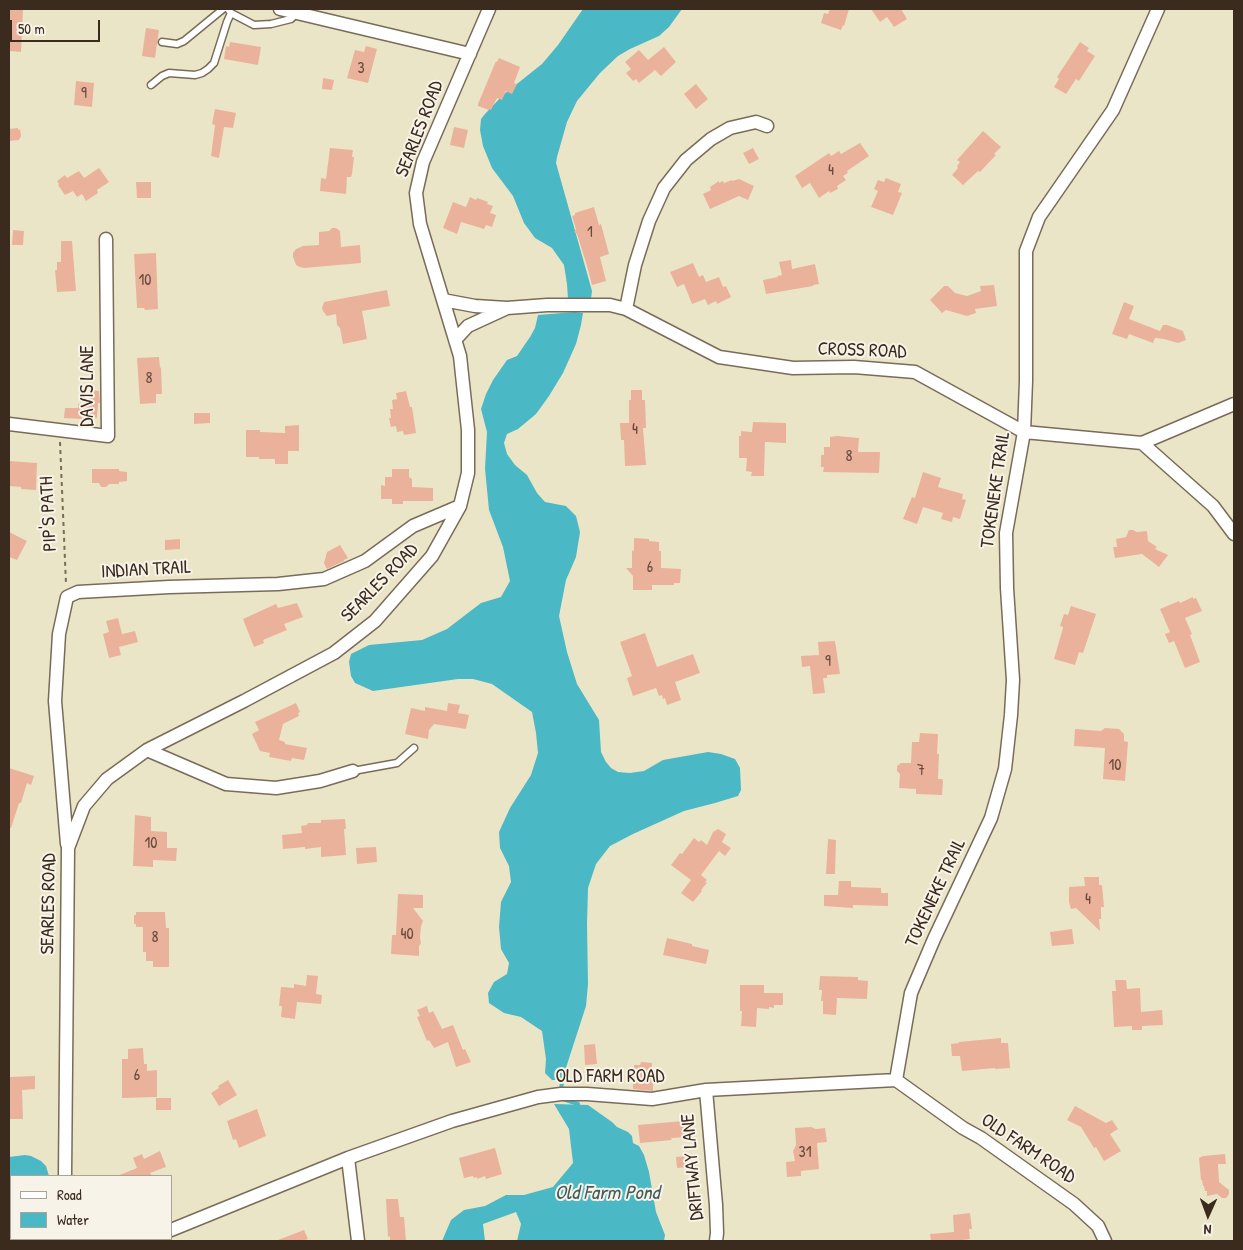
<!DOCTYPE html>
<html>
<head>
<meta charset="utf-8">
<style>
  body { margin:0 }
  #map { position:relative; width:1243px; height:1250px; overflow:hidden; background:#ebe5c7; font-family:"Patrick Hand",sans-serif }
  canvas { display:block }
  .frame { position:absolute; inset:0; border:10px solid #3b2a1e; pointer-events:none }
  .legend { position:absolute; left:10px; top:1175px; width:162px; height:65px; box-sizing:border-box; background:#f7f3e8; border:1px solid #aca397; margin:0; padding:6px 9px; list-style:none; font-size:15px; color:#3b2a1e }
  .legend li { display:flex; align-items:center; gap:10px; height:25px }
  .legend b { width:25px; border:1px solid #aca397 }
  .north { position:absolute; left:1183px; top:1190px; width:50px; height:50px; -webkit-text-stroke:4px #f7f3e8; paint-order:stroke; rotate:182deg; font-size:14px; font-weight:700; line-height:20px; text-align:center; color:#3b2a1e }
  .north::after { content:''; display:block; margin:auto; width:18px; height:22px; background:#3b2a1e; clip-path:polygon(50% 0,100% 100%,50% 72%,0 100%) }
  .scale { position:absolute; left:10px; top:20px; width:90px; height:22px; box-sizing:border-box; border:2px solid #3b2a1e; border-top:0; padding-left:6px; font-size:15px; line-height:18px; white-space:nowrap; color:#3b2a1e; -webkit-text-stroke:4px #f7f3e8; paint-order:stroke }
</style>
</head>
<body>
<div id="map">
<canvas width="1243" height="1250"></canvas>
<div class="frame"></div>
<ul class="legend">
<li><b style="height:6px;background:#fff"></b>Road</li>
<li><b style="height:14px;background:#4bb8c6"></b>Water</li>
</ul>
<div class="north">N</div>
<div class="scale">50 m</div>
</div>
<script>
const ctx = document.querySelector('canvas').getContext('2d');
ctx.lineJoin = 'round';
function fillPath(path, color) {
  ctx.fillStyle = color;
  ctx.fill(path, 'evenodd');
}
function toPath(rows) {
  const path = new Path2D();
  for (const r of rows) {
    path.moveTo(r[0], r[1]);
    for (let i = 2; i < r.length; i += 2) path.lineTo(r[i], r[i + 1]);
  }
  return path;
}
function stroke(path, color, width, dash) {
  ctx.strokeStyle = color;
  ctx.lineWidth = width;
  ctx.lineCap = dash ? 'butt' : 'round';
  ctx.setLineDash(dash || []);
  ctx.stroke(path);
}
function label(font, color, halo, rows, align = 'center') {
  ctx.font = font + ' "Patrick Hand",sans-serif';
  ctx.lineWidth = 4;
  ctx.setLineDash([]);
  ctx.textBaseline = 'middle';
  ctx.strokeStyle = halo;
  ctx.fillStyle = color;
  for (const [text, x, y, turn = 0] of rows) {
    ctx.save();
    ctx.translate(x, y);
    ctx.rotate((+turn || 0) * Math.PI / 180);
    ctx.textAlign = isNaN(turn) ? turn : align;
    if (halo) ctx.strokeText(text, 0, 0);
    ctx.fillText(text, 0, 0);
    ctx.restore();
  }
}
fillPath(toPath([
  [583,9,682,9,669,27,659,36,630,49,618,56,600,73,577,101,567,122,557,157,556,163,592,291,591,299,568,299,567,284,564,265,552,248,535,238,524,223,513,196,492,168,483,146,480,130,481,119,485,114,503,95,542,64,558,45],
  [575,312,583,313,581,325,576,344,563,373,549,396,536,414,518,429,507,434,504,443,507,454,515,465,527,475,537,493,545,502,566,506,576,516,580,532,576,557,566,580,559,616,567,652,577,684,599,720,601,752,606,762,611,768,618,772,630,773,644,771,663,760,708,752,721,754,735,759,740,768,741,790,738,796,715,803,684,811,633,834,610,846,596,864,588,888,587,924,588,984,586,1006,562,1080,552,1080,545,1073,546,1059,542,1031,521,1017,504,1013,489,1003,488,993,494,982,507,974,509,963,501,949,499,927,501,902,511,882,509,866,500,848,499,832,510,808,531,775,538,753,536,733,532,712,492,684,473,679,458,679,373,691,355,683,351,676,349,662,351,654,369,645,422,640,447,629,481,603,501,597,510,581,503,547,489,510,485,469,487,432,481,409,486,394,493,380,507,360,517,356,530,337,535,328,538,315],
  [554,1104,588,1105,612,1122,617,1127,628,1132,632,1136,633,1143,639,1146,644,1155,649,1172,656,1212,665,1235,664,1241,517,1241,521,1224,516,1212,483,1224,485,1241,442,1241,451,1220,464,1210,485,1206,506,1195,524,1195,553,1187,573,1163,569,1129],
  [25,1155,31,1156,41,1161,46,1166,49,1176,11,1176,11,1239,44,1239,43,1241,9,1241,9,1157]
]), '#4bb8c6');
stroke(toPath([
  [561,1091,562,1080],
  [563,1099,578,1104]
]), '#4bb8c6', 4);
fillPath(toPath([
  [9,9,23,9,21,52,9,51],
  [830,9,849,9,844,26,843,25,841,30,821,23,824,13,828,14],
  [871,9,901,9,907,19,894,27,887,17,880,22],
  [146,28,159,30,155,58,142,56],
  [230,42,261,47,258,65,224,59,226,46,229,47],
  [1080,42,1089,48,1087,51,1095,56,1079,81,1076,79,1066,94,1054,87,1059,79,1057,77],
  [366,46,377,49,368,83,347,78,355,50,364,52],
  [664,47,676,62,661,76,655,70,639,83,636,79,633,81,626,73,631,69,625,62,639,50,648,60],
  [499,58,520,67,514,83,517,84,512,94,506,91,502,100,497,98,491,110,489,109,489,110,478,106,478,104,496,61,497,62],
  [323,78,334,80,332,90,322,89],
  [76,81,94,83,92,107,74,105],
  [696,84,708,99,696,109,684,94],
  [215,109,236,113,233,128,224,127,219,158,211,156,215,125,212,124],
  [454,127,468,130,464,148,450,145],
  [18,128,18,130,20,129,21,136,19,140,9,141,9,129],
  [983,131,1001,147,994,154,996,155,980,172,978,171,963,185,952,175,958,168,957,166,960,162,957,160],
  [860,143,869,156,847,171,848,173,843,176,846,180,837,186,838,189,830,193,829,191,819,198,810,183,802,188,795,176,829,153,831,156,839,151,841,154],
  [330,148,353,150,352,157,354,157,352,174,351,177,347,177,346,194,320,191,321,178,326,179],
  [753,148,759,159,749,164,743,153],
  [99,168,109,182,97,190,98,193,86,201,82,194,77,197,73,191,65,195,58,185,59,184,57,181,65,175,67,178,79,171,84,178],
  [886,178,901,184,898,192,902,193,893,215,871,207,878,191,874,189,878,180,884,182],
  [739,179,754,186,748,200,739,196,710,209,703,194,711,190,710,187,719,181,719,183,723,181,724,183,732,180,732,181],
  [136,182,151,182,151,198,137,198],
  [470,197,476,200,477,198,488,202,487,204,493,206,490,213,496,215,492,227,486,225,484,229,461,222,457,234,443,228,453,202,466,207],
  [594,207,599,225,601,224,609,254,600,257,606,281,592,285,587,266,577,234,574,232,576,229,572,216,575,215,575,213],
  [332,228,336,228,340,231,341,247,360,245,361,263,304,268,300,267,296,265,293,257,293,253,296,249,303,246,319,245,319,232,329,231],
  [13,230,24,231,23,245,12,245],
  [61,241,72,241,76,291,57,292,55,270,57,270,57,262,61,262],
  [156,253,158,309,145,310,144,308,137,308,134,254],
  [791,260,792,269,815,264,819,284,813,285,813,286,766,294,763,280,778,277,777,276,782,275,779,262],
  [693,263,699,277,703,275,706,282,719,277,723,287,726,286,731,297,717,304,716,301,708,305,705,299,692,304,684,284,677,287,670,272],
  [994,285,997,306,975,309,976,313,967,316,946,310,942,313,930,300,944,286,948,286,955,293,967,296,981,291,980,286],
  [387,290,390,306,362,311,367,339,343,344,340,328,337,325,336,314,327,316,323,311,322,308,324,302],
  [1124,302,1134,306,1129,319,1160,331,1163,325,1167,325,1183,331,1186,340,1178,343,1164,339,1155,338,1153,343,1129,334,1127,339,1112,334],
  [159,357,160,368,161,367,162,394,156,394,156,403,140,404,137,358],
  [90,390,99,391,100,403,98,403,97,418,83,416,82,419,64,418,65,408,78,408,78,404,86,405,86,402,89,402],
  [631,390,642,390,642,400,645,400,646,428,643,428,646,465,625,466,624,440,621,440,620,423,629,423,629,400,631,400],
  [406,391,410,407,412,407,416,433,404,435,403,431,397,432,396,426,391,427,389,418,391,418,390,409,393,409,392,400,397,399,396,393],
  [194,413,210,413,210,423,194,424],
  [753,422,786,423,786,443,765,442,764,476,751,476,752,472,746,471,747,458,739,458,739,436,741,436,741,431,752,432],
  [299,425,299,451,288,451,288,464,275,464,275,459,259,459,259,457,246,457,246,430,260,430,260,432,285,433,285,426],
  [837,436,859,438,858,452,880,452,879,473,823,472,824,467,821,467,821,455,824,455,824,447,830,447,830,437],
  [9,461,37,463,36,490,21,489,21,487,9,486],
  [92,469,119,469,119,471,127,472,127,481,119,482,119,484,109,484,106,487,101,487,99,483,92,483],
  [392,469,409,469,409,477,412,479,412,487,433,488,433,501,403,501,403,504,392,504,392,499,381,499,381,485,385,486,385,477,392,477],
  [923,472,941,478,938,487,963,494,962,499,966,500,960,519,953,517,952,522,941,519,943,513,923,507,917,524,903,519,912,497,915,498],
  [1129,530,1133,530,1137,532,1147,531,1148,541,1157,547,1155,549,1168,555,1159,567,1142,554,1115,558,1113,547,1117,547,1116,539,1126,537],
  [9,532,27,541,17,560,9,557],
  [634,538,649,539,649,541,659,542,659,551,661,551,661,568,681,569,680,583,674,583,674,585,652,585,652,590,633,590,633,576,626,568,632,568,632,551,634,550],
  [180,539,180,549,165,550,165,540],
  [340,545,348,558,344,560,344,561,327,569,324,563,327,552],
  [1193,597,1193,599,1196,598,1202,611,1185,618,1192,634,1190,635,1200,662,1185,668,1174,641,1169,643,1165,634,1170,632,1160,609,1179,601,1180,603],
  [297,603,303,617,284,624,287,630,263,640,264,643,254,647,243,619,276,604,278,608],
  [1071,606,1096,614,1083,653,1079,652,1075,665,1054,659,1063,628,1063,627,1060,626,1064,614,1068,615],
  [118,618,122,634,135,631,138,642,119,647,121,655,109,658,103,634,109,632,106,621],
  [645,633,657,667,693,654,700,673,675,682,681,700,667,705,665,698,663,699,662,695,659,696,656,688,633,696,627,678,632,676,620,642],
  [835,641,840,674,827,675,827,678,823,678,825,693,813,694,810,666,802,667,801,656,819,655,818,642],
  [296,703,300,712,298,713,299,716,283,724,279,740,285,742,285,744,307,748,304,760,292,758,291,761,269,757,270,753,260,751,252,734,259,730,255,722],
  [448,703,460,705,458,713,469,715,466,729,434,724,429,730,428,739,405,734,411,708,425,711,425,707,447,711],
  [1105,728,1119,729,1124,734,1124,741,1128,742,1125,781,1103,779,1105,748,1074,746,1075,729,1101,731],
  [920,733,938,734,937,754,939,754,938,779,942,779,943,781,942,795,916,794,916,789,899,788,900,774,897,771,897,766,901,763,911,763,912,742,919,742],
  [9,768,34,776,31,785,27,783,21,803,19,803,11,828,9,828,9,778,11,778,9,778],
  [135,815,151,817,151,831,167,832,167,848,177,848,176,861,153,860,153,867,133,866],
  [345,819,346,829,344,829,346,855,321,857,321,847,305,849,305,847,283,849,282,835,302,833,301,826,307,825,308,823,321,823,321,820],
  [718,829,726,834,722,842,731,848,725,856,719,851,701,875,707,880,705,882,707,883,701,890,702,891,693,902,681,893,691,880,671,865,680,853,682,854,694,838,699,842,701,840,707,845,713,832],
  [828,839,836,840,835,874,826,874],
  [376,847,377,862,357,864,356,848],
  [1084,877,1099,877,1099,885,1102,885,1104,907,1101,907,1101,919,1099,919,1100,931,1076,908,1071,909,1069,902,1069,887,1085,886],
  [839,881,851,881,851,887,881,888,881,893,888,893,888,906,853,905,853,908,824,906,824,895,838,895],
  [398,894,423,895,423,908,413,908,423,921,421,926,420,938,421,943,419,946,419,956,391,954,392,935,396,935],
  [136,912,165,912,166,928,169,928,169,967,153,967,153,961,146,961,146,952,143,952,143,927,136,927,136,924,134,924,134,915,136,915],
  [1072,929,1074,944,1052,946,1050,932],
  [667,938,692,944,692,946,709,950,706,964,663,955],
  [307,975,318,976,316,994,322,995,321,1004,297,1002,295,1019,281,1017,282,1006,279,1006,281,987,294,988,294,984,306,986],
  [820,976,858,977,858,980,868,981,867,999,837,998,836,1015,823,1014,823,1001,821,1001,822,990,819,990],
  [1115,980,1126,980,1127,989,1140,988,1141,1012,1162,1010,1163,1025,1142,1026,1142,1030,1132,1030,1132,1026,1114,1027,1112,991,1116,991],
  [740,985,764,985,764,993,783,993,783,1005,774,1005,774,1008,769,1007,769,1009,757,1008,756,1027,741,1026,742,1011,740,1011],
  [427,1006,429,1013,433,1011,442,1029,453,1025,463,1050,465,1049,471,1062,456,1067,448,1042,434,1048,429,1040,427,1041,417,1017,420,1016,417,1010],
  [1001,1038,1001,1043,1008,1043,1010,1068,995,1069,995,1068,962,1071,960,1056,952,1056,951,1044,959,1043,959,1042],
  [595,1044,597,1064,585,1065,584,1045],
  [143,1048,144,1064,147,1064,147,1071,157,1070,157,1097,122,1098,122,1059,128,1059,128,1049],
  [641,1062,652,1063,651,1079,653,1078,653,1091,633,1089,633,1082,629,1082,629,1071,634,1071,634,1065,640,1065],
  [35,1076,35,1089,22,1090,23,1119,9,1119,9,1077],
  [228,1080,237,1095,219,1106,211,1093,219,1088,218,1086],
  [156,1098,171,1098,171,1110,156,1110],
  [1075,1106,1106,1123,1112,1120,1118,1129,1110,1134,1121,1151,1104,1161,1096,1147,1094,1148,1081,1127,1067,1120],
  [257,1109,266,1136,239,1148,236,1139,233,1140,227,1121],
  [683,1121,684,1124,687,1124,688,1137,671,1138,672,1140,640,1143,638,1125],
  [811,1127,816,1129,825,1128,827,1142,817,1143,819,1169,801,1171,801,1176,787,1177,786,1162,795,1161,793,1151,796,1145,795,1128],
  [495,1148,502,1174,486,1179,485,1176,477,1179,477,1177,474,1178,473,1176,464,1178,459,1158],
  [160,1151,166,1167,150,1173,152,1176,117,1176,137,1168,133,1158,142,1154,144,1159],
  [1225,1154,1226,1164,1218,1164,1219,1182,1229,1190,1229,1194,1226,1198,1222,1198,1217,1194,1207,1196,1207,1191,1205,1191,1204,1186,1203,1186,1202,1180,1201,1180,1199,1158,1203,1156],
  [687,1156,689,1167,677,1168,676,1157],
  [386,1199,398,1199,400,1217,404,1217,406,1241,390,1241,390,1236,388,1237],
  [970,1213,972,1229,969,1229,970,1239,962,1240,962,1241,931,1241,930,1234,954,1232,953,1215],
  [304,1230,308,1239,303,1241,278,1241,278,1240]
]), '#ebb29b');
const lane = toPath([
  [228,9,231,13,254,25,271,24,291,19,297,13],
  [162,42,177,44,184,41,223,9],
  [151,85,162,76,169,73,195,75,202,73,208,69,214,63,227,22,231,13],
  [353,771,397,763,414,748]
]);
const street = toPath([
  [280,9,470,54],
  [443,300,475,306,507,308,547,305,610,305,626,309,719,357,793,368,854,367,915,372,1024,432,1142,443,1234,404],
  [626,309,635,265,649,221,664,188,686,160,711,139,730,128,756,122,767,126],
  [455,340,468,326,505,309],
  [9,424,108,436,106,239],
  [1142,443,1213,506,1234,534],
  [147,750,226,784,276,788,320,781,353,771],
  [67,844,55,701,59,634,67,597,78,592,169,587,278,584,324,579,365,561,413,526,460,506],
  [896,1080,911,993,934,939,991,818,1005,769,1011,715,1013,680,1007,588,1006,533,1024,432,1026,381,1026,251,1039,217,1113,110,1158,9],
  [706,1090,716,1205,717,1233,716,1241],
  [348,1158,358,1241],
  [65,1176,68,848,84,806,107,779,147,750,244,701,334,653,375,621,432,556,460,506,468,473,468,430,460,356,420,224,416,193,423,162,489,9],
  [171,1230,348,1158,452,1121,538,1097,561,1094,587,1094,652,1099,706,1090,896,1080,963,1128,981,1138,1074,1204,1098,1226,1105,1241],
  [62,1241,62,1239],
  [143,1241,149,1239]
]);
stroke(lane, '#796b59', 9);
stroke(street, '#796b59', 15);
stroke(toPath([
  [60,442,66,584]
]), '#796b59', 2, [4, 4]);
stroke(lane, '#fff', 6);
stroke(street, '#fff', 12);
label('16px', '#674c3d', null, [
  ["3",361,69],
  ["9",84,94],
  ["4",831,171],
  ["1",590,233],
  ["10",145,281],
  ["8",149,379],
  ["4",635,430],
  ["8",849,457],
  ["6",650,568],
  ["9",828,662],
  ["10",1115,766],
  ["7",921,771],
  ["10",151,844],
  ["4",1088,900],
  ["40",407,935],
  ["8",155,938],
  ["6",137,1076],
  ["31",805,1153]
]);
label('19px', '#3b2a1e', '#f7f3e8', [
  ["SEARLES ROAD",420,129,-69],
  ["CROSS ROAD",862,351,2],
  ["DAVIS LANE",88,386,-90],
  ["TOKENEKE TRAIL",996,490,-82],
  ["PIP'S PATH",49,514,-93],
  ["INDIAN TRAIL",146,570,-3],
  ["SEARLES ROAD",380,583,-46],
  ["TOKENEKE TRAIL",936,893,-65],
  ["SEARLES ROAD",49,904,-89],
  ["OLD FARM ROAD",610,1077],
  ["OLD FARM ROAD",1028,1149,34],
  ["DRIFTWAY LANE",693,1167,-95]
]);
label('italic 20px', '#415c59', '#f7f3e8', [
  ["Old Farm Pond",607,1194]
]);
</script>
</body>
</html>
